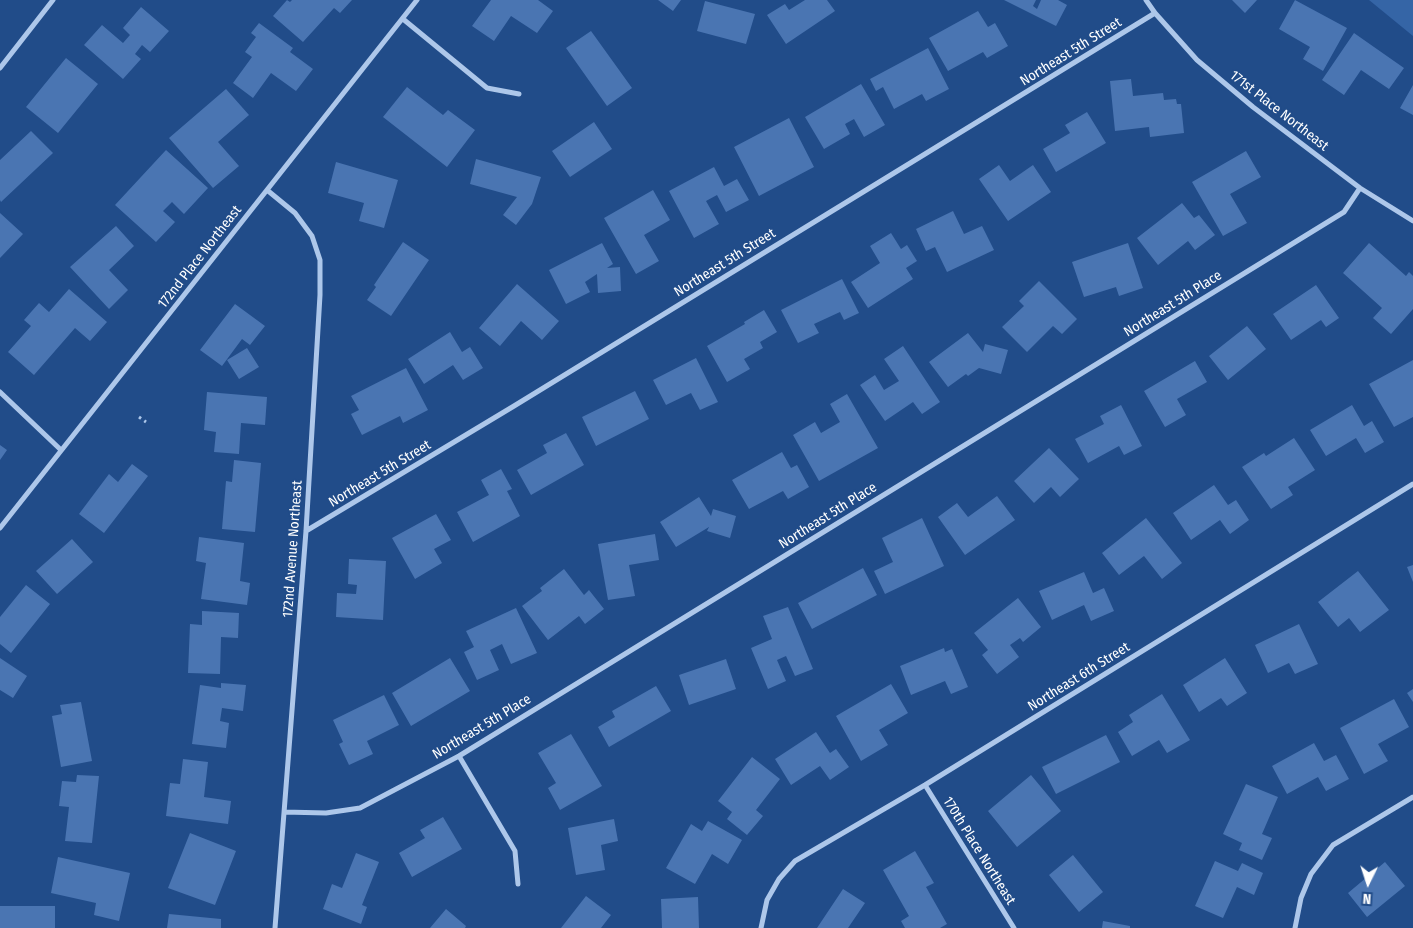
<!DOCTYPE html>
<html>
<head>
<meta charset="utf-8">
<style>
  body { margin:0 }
  #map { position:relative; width:1413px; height:928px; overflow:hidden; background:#214c89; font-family:"Fira Sans Condensed",sans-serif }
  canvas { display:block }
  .north { position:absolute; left:1343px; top:858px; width:50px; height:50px; -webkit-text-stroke:4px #214c89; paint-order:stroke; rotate:184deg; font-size:14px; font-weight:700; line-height:20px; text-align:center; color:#fff }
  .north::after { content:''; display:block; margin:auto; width:18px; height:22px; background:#fff; clip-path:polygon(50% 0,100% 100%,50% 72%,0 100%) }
</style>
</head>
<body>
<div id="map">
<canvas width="1413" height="928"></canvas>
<div class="north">N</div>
</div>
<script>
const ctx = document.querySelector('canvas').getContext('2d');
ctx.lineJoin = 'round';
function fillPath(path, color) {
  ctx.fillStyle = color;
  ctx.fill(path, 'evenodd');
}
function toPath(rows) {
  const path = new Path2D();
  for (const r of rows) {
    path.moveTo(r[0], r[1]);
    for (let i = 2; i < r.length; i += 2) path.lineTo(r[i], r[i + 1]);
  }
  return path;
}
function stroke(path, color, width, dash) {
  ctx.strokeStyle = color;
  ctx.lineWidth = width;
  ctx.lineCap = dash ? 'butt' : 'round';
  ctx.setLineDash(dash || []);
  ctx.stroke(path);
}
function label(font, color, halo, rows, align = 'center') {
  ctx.font = font + ' "Fira Sans Condensed",sans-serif';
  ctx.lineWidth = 4;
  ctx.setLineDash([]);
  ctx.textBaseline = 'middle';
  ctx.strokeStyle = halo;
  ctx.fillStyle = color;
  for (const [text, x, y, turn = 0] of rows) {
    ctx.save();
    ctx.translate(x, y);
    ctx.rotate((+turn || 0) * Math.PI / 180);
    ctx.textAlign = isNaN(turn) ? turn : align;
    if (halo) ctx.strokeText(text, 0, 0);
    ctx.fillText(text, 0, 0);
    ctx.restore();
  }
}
fillPath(toPath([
  [1369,0,1413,0,1413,36]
]), '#3565a6');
fillPath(toPath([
  [287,0,290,2,292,0,352,0,340,13,334,8,303,42,273,16],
  [491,0,538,0,553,11,537,33,511,16,494,41,472,26],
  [658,0,681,0,673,11],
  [805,0,827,0,835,11,786,44,767,15,785,4,789,10],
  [1004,0,1036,0,1033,6,1037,9,1041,0,1058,0,1067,5,1056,26],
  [1232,0,1257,0,1245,13],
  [1295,0,1347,28,1323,71,1303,59,1310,47,1279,29],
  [705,1,755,14,746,44,697,31],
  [141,7,169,31,150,52,142,45,135,54,141,59,123,79,84,45,102,25,123,43,130,35,123,28],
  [978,11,988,27,995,23,1008,46,987,58,983,52,948,71,929,38],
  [259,23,293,48,290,52,313,69,296,91,271,73,253,98,233,83,252,57,245,52,256,37,251,33],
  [591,31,632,88,607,106,566,48],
  [1354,33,1404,68,1389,89,1361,70,1344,95,1322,80],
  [928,48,949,89,926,101,922,94,894,109,883,87,876,91,870,79],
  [66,58,98,84,58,133,26,107],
  [1131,79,1133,96,1163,93,1164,100,1176,99,1177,104,1181,104,1184,133,1150,137,1149,127,1115,131,1110,81],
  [861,84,885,125,864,137,854,119,845,124,850,134,824,149,805,117],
  [1413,85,1413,115,1400,108],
  [407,87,443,115,448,110,475,130,447,167,383,117],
  [226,89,249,115,218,142,239,166,213,188,169,138],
  [1087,112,1106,143,1056,172,1043,149,1070,133,1065,125],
  [789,118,814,167,759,196,734,147],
  [594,122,612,149,570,177,552,151],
  [31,131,53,153,1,202,0,200,0,160],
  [166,150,208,188,184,214,172,202,163,211,175,222,156,242,115,205],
  [1246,151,1261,177,1230,194,1247,223,1223,236,1192,182],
  [476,159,541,177,532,204,516,225,503,215,517,197,470,184],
  [336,162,398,180,384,228,359,221,364,203,328,193],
  [999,165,1010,181,1033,165,1051,192,1008,221,979,179],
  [714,167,724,186,737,179,749,200,726,212,717,195,706,201,719,224,694,238,669,191],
  [653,190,670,220,644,235,659,261,636,274,604,218],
  [1182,203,1194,218,1199,215,1215,235,1195,250,1188,241,1158,265,1137,238],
  [953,211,964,234,982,226,994,250,947,272,935,247,926,251,916,229],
  [0,213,23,234,0,258],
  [116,226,134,246,109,270,128,290,109,309,70,267],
  [891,233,901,249,907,245,917,261,906,268,913,279,868,308,851,282,880,263,870,246],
  [403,242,429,260,391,316,367,300,376,287,374,285],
  [602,243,613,264,607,268,620,267,621,291,598,293,597,274,585,282,590,292,566,304,549,270],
  [1128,243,1143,288,1119,296,1116,287,1084,297,1072,262],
  [1369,243,1406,276,1409,272,1413,276,1413,309,1391,334,1373,318,1382,308,1343,273],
  [842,279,859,313,844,320,840,312,814,324,819,333,798,343,781,310],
  [1039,281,1077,319,1062,334,1053,326,1027,352,1002,327,1024,306,1019,301],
  [517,284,559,321,542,340,521,321,500,346,479,328],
  [1316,285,1339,318,1326,327,1321,320,1291,340,1273,314],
  [69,289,107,322,90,341,75,328,34,375,8,352,31,326,24,320,39,303,49,312],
  [235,304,265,326,250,345,242,339,222,366,200,350],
  [764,310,777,332,760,342,763,348,744,359,750,369,727,382,707,346,745,324,744,322],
  [1247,326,1266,349,1228,380,1209,356],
  [450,332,462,352,470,347,483,368,463,380,453,365,424,384,408,359],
  [968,333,983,352,985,344,1008,350,1001,374,979,368,968,376,966,374,948,387,929,362],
  [903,346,940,402,922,414,913,402,885,421,860,385,875,375,884,390,899,381,884,359],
  [247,348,259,367,239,379,227,360],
  [696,358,718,402,700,410,691,393,666,405,653,380],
  [1413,360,1413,417,1394,427,1369,384],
  [1195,361,1207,382,1177,399,1186,415,1165,427,1144,391],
  [406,368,428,410,403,423,400,416,362,435,351,414,359,410,351,396],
  [635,391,649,419,596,446,582,417],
  [207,392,267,397,265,425,241,423,239,454,214,452,216,432,204,430],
  [847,394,878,448,819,481,793,435,815,422,821,433,840,422,830,404],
  [1121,405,1142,446,1124,455,1119,446,1088,463,1075,439,1104,424,1100,416],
  [1352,405,1364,426,1372,421,1384,442,1365,453,1356,438,1326,456,1310,430],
  [566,433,584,465,531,495,517,470,547,453,543,445],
  [1294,438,1315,470,1288,487,1293,495,1271,509,1242,467,1264,453,1266,456],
  [0,445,7,450,0,460],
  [1049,448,1079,479,1060,497,1051,487,1034,503,1014,481],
  [782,452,791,468,797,465,809,487,788,499,783,491,749,509,732,480],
  [234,460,261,463,255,532,222,529,226,481,232,482],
  [132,464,148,476,104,533,79,514,109,474,118,482],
  [501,469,512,489,507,491,520,516,473,542,457,512,489,495,481,480],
  [1214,485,1228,505,1236,500,1249,520,1230,534,1220,520,1191,540,1173,513],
  [997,496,1015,520,965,555,938,517,957,503,968,517],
  [699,497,711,516,713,509,736,516,730,538,707,531,709,527,676,547,660,522],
  [436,514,451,540,434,549,442,563,415,579,392,538],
  [922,518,944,566,885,594,874,571,893,562,882,538],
  [1146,518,1182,563,1162,579,1144,556,1119,575,1102,553],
  [655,534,659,560,629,565,635,596,608,600,598,544],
  [199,537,244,543,240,581,250,583,247,605,201,599,206,563,196,561],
  [72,539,93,562,57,594,36,571],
  [349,559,386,561,383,620,336,617,337,593,356,594,357,585,348,584],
  [1413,565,1413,582,1407,567],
  [863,568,877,595,812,629,798,603],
  [564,569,584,595,589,590,604,609,585,624,579,616,548,640,522,606,542,591,540,588],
  [1358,571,1389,610,1360,632,1349,618,1338,627,1318,602],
  [1084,572,1093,593,1104,588,1114,611,1091,621,1084,605,1052,620,1039,591],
  [26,585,50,604,11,653,0,644,0,617],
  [1018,598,1041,627,1023,642,1020,638,1010,645,1019,657,997,674,982,655,988,650,974,633],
  [788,607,813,669,795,676,786,656,777,660,786,681,768,689,751,648,772,639,763,616],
  [516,608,537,653,511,664,502,644,490,650,499,670,477,680,464,652,474,647,466,631],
  [202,611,239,613,238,638,221,637,220,674,188,673,190,624,202,625],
  [1299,624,1318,664,1295,674,1289,663,1268,673,1255,645],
  [944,648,945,652,952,649,968,687,951,694,945,681,911,695,900,666],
  [0,658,27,676,13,698,0,690],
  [450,658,470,691,411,726,392,693],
  [1225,658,1247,693,1227,706,1221,698,1199,712,1183,685],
  [726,659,736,689,689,705,679,675],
  [221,683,246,685,243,711,222,708,220,721,229,723,226,748,192,744,200,685,221,688],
  [891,684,908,713,879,730,888,745,861,761,836,716],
  [656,686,671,711,609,747,598,727,615,717,612,711],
  [1413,689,1413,702,1407,693],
  [1162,694,1190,740,1167,753,1159,740,1132,756,1118,732,1133,722,1129,715],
  [384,695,399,725,367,741,373,754,349,765,339,744,343,742,333,720],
  [1394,699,1409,727,1378,744,1388,761,1364,774,1340,728],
  [81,702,92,761,61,767,52,716,62,714,60,705],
  [816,732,830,753,836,749,849,767,830,780,820,766,791,785,775,759],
  [571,734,602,786,560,810,548,788,556,783,538,753],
  [1106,735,1120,762,1056,794,1042,767],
  [1314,743,1324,761,1336,755,1349,779,1326,791,1318,777,1287,794,1272,766],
  [752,757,780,779,756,810,763,816,747,835,727,819,732,812,718,801],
  [183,759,208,762,204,797,231,801,228,824,166,816,170,783,180,784],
  [77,775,99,776,92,843,65,841,69,807,59,806,62,781,76,782],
  [1031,775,1061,811,1017,847,988,811],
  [1246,784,1278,797,1262,834,1272,838,1262,860,1239,850,1242,843,1223,834],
  [443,817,462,849,412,877,399,853,425,838,420,830],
  [614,819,618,841,601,845,605,870,576,875,568,828],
  [708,821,742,840,728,864,712,854,695,884,666,868,691,824,702,831],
  [190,833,236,851,215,905,168,888],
  [915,851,934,883,926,887,947,924,940,928,905,928,901,921,909,916,883,870],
  [356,853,379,862,362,905,367,907,361,924,323,909,332,884,342,888],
  [1073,855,1103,892,1079,912,1049,875],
  [58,857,130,873,119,921,94,915,96,903,51,893],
  [1215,861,1238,871,1242,863,1263,873,1254,895,1237,887,1223,918,1195,906],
  [1385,862,1405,886,1367,917,1348,893],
  [843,889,865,903,848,928,817,928],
  [586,896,611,915,601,928,561,928],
  [698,897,699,928,662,928,661,899],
  [0,906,55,906,55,928,0,928],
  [446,909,466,926,465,928,430,928],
  [169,914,221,919,221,928,167,928],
  [1103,921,1130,926,1130,928,1102,928]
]), '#4a75b2');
stroke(toPath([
  [139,417,146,422]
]), '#adc7ea', 3, [2.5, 4]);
stroke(toPath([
  [1146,0,1155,13,1197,60,1253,107,1360,188,1413,221],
  [403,19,487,88,519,94],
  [0,68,53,0],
  [267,190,295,213,312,236,320,260,320,295,306,531,275,928],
  [0,392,61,450],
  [0,528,417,0],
  [306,531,514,406,1155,13],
  [459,756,515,851,518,884],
  [925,785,1014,928],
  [284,812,326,813,360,808,459,756,1344,212,1360,188],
  [761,928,767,900,779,879,795,861,925,785,1413,484],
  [1295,928,1301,898,1311,874,1333,845,1413,797]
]), '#adc7ea', 5);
label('14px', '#fff', '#214c89', [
  ["Northeast 5th Street",1071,52,-32],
  ["171st Place Northeast",1279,111,38],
  ["172nd Place Northeast",200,257,-52],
  ["Northeast 5th Street",725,263,-32],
  ["Northeast 5th Place",1173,304,-32],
  ["Northeast 5th Street",380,474,-31],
  ["Northeast 5th Place",828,516,-32],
  ["172nd Avenue Northeast",293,549,-86],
  ["Northeast 6th Street",1079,677,-32],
  ["Northeast 5th Place",482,727,-31],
  ["170th Place Northeast",979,851,58]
]);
</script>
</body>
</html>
